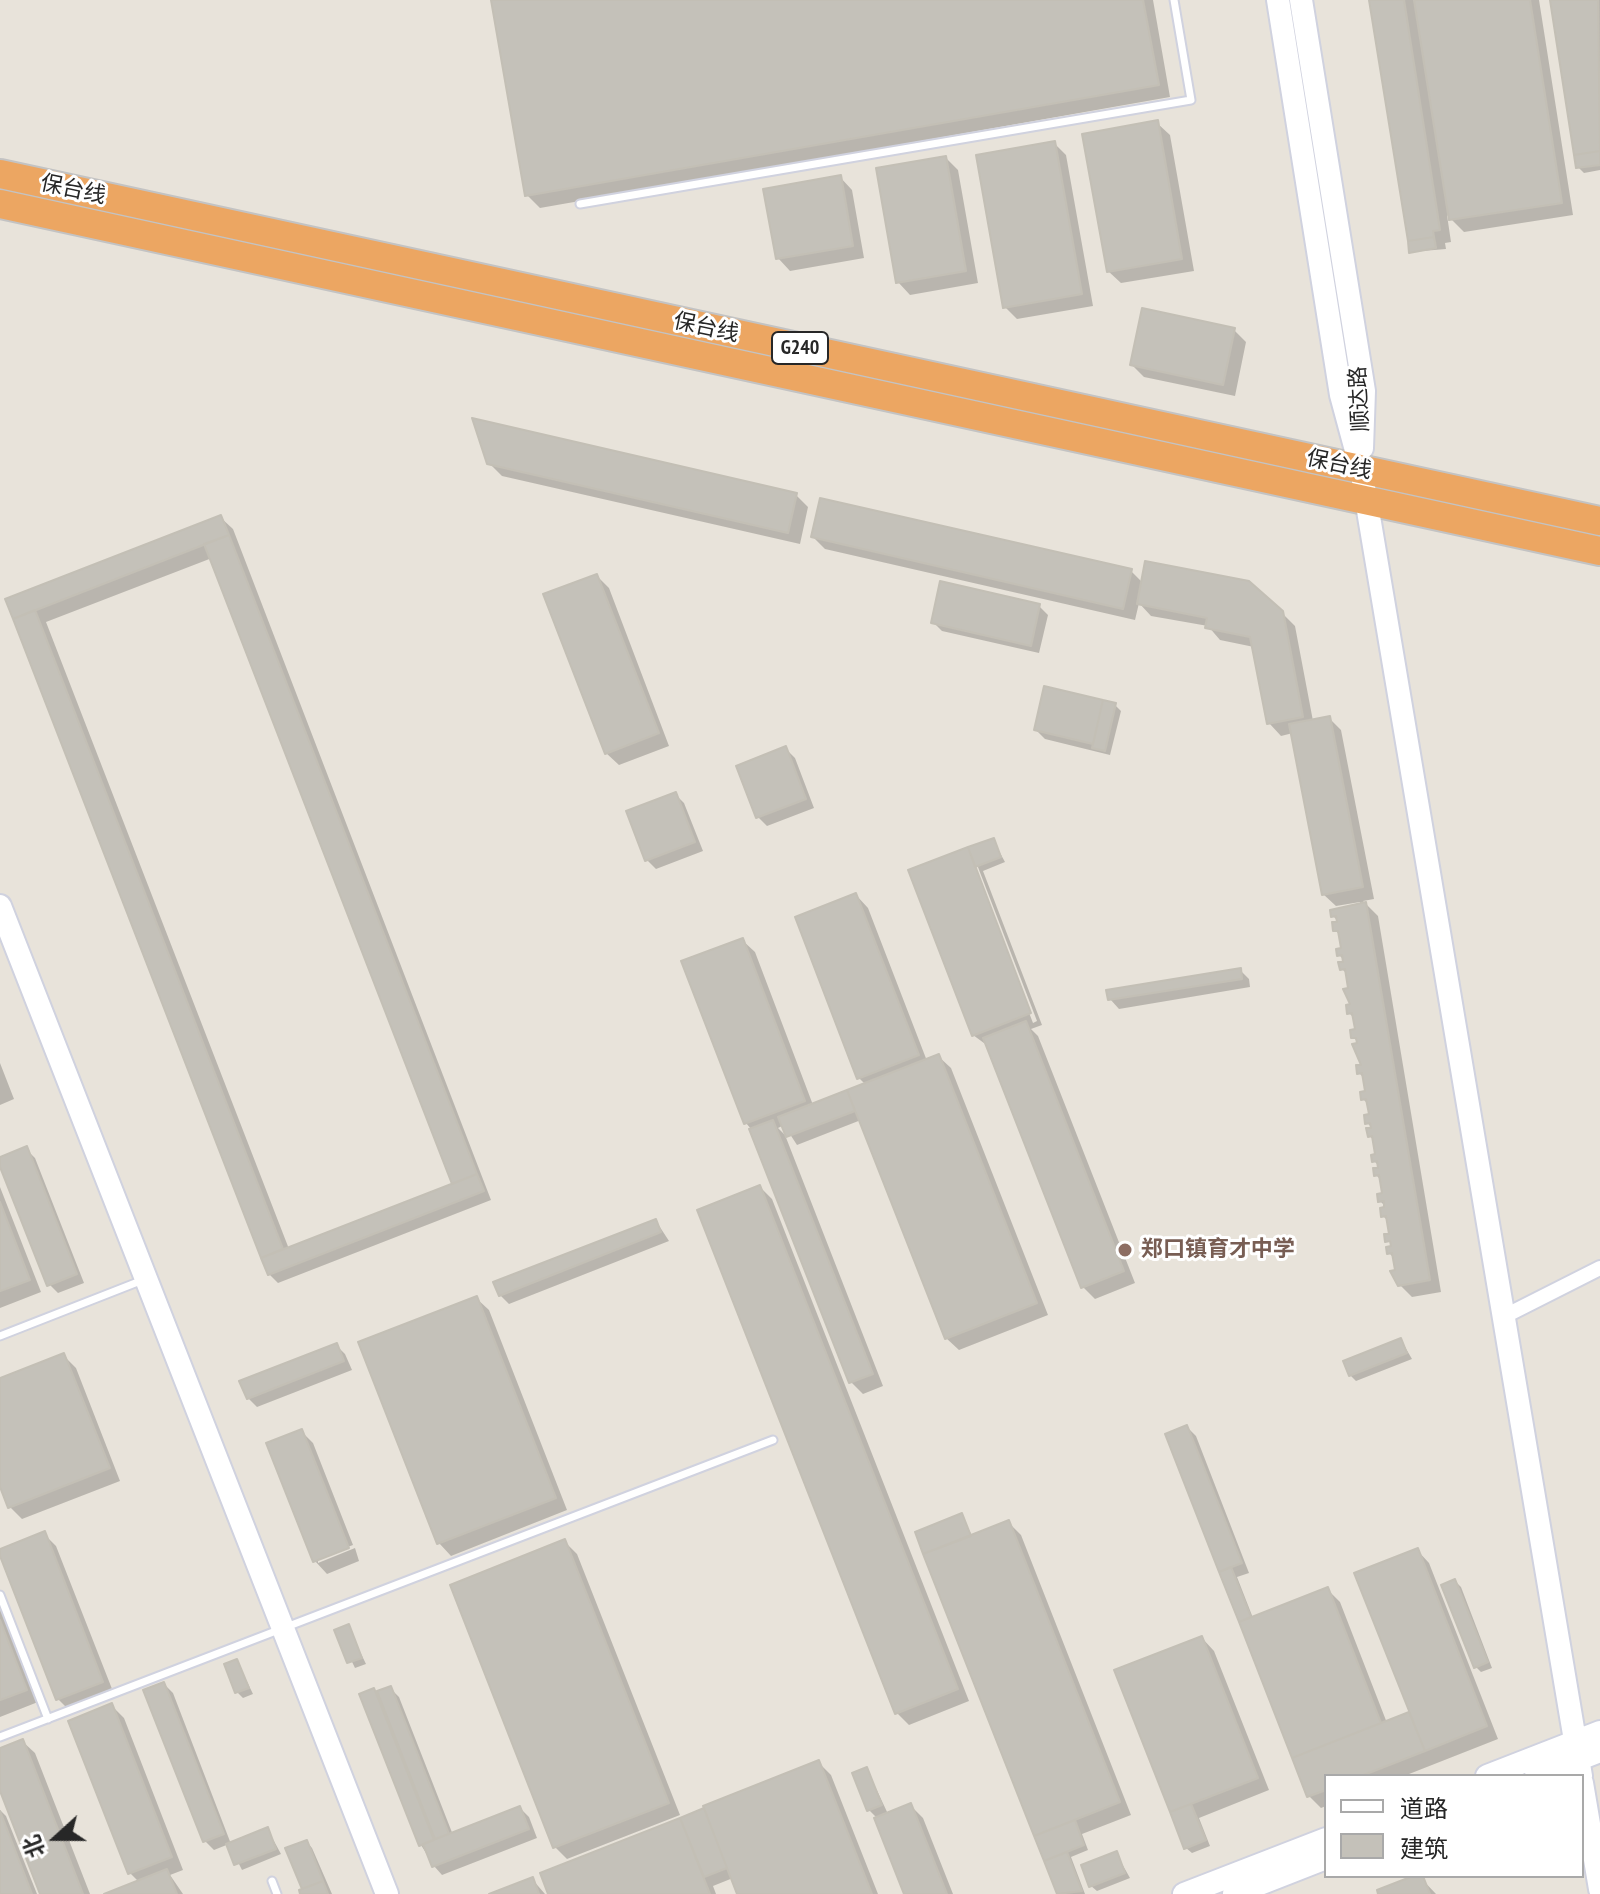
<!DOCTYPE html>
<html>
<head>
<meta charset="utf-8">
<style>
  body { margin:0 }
  #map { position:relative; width:1600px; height:1894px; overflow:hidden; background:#e8e3da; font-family:"PT Sans Narrow","Noto Sans SC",sans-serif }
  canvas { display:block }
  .legend { position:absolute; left:1324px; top:1774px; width:260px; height:104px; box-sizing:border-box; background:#fff; border:2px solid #a9a9a9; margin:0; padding:10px 14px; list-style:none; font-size:24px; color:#272727 }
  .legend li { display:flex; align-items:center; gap:16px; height:40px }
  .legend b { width:40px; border:2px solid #a9a9a9 }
  .north { position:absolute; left:16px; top:1798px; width:80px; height:80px; -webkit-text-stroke:6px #fff; paint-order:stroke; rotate:249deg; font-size:22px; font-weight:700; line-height:32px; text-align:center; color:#272727 }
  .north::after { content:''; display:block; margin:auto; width:28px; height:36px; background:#272727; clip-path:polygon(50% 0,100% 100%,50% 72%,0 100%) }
</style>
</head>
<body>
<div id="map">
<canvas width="1600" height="1894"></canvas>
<ul class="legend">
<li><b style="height:10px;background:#fff"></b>道路</li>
<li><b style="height:22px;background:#c4c1b9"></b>建筑</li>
</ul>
<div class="north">北</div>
</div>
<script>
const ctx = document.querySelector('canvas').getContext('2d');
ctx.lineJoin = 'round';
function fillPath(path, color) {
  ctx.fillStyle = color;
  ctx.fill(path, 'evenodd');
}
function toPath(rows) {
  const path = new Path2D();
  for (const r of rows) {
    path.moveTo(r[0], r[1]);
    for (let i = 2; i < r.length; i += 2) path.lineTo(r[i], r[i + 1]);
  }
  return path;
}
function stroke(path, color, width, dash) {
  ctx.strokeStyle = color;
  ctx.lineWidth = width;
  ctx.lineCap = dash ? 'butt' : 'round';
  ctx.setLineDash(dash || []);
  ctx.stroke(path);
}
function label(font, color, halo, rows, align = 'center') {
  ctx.font = font + ' "PT Sans Narrow","Noto Sans SC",sans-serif';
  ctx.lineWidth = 6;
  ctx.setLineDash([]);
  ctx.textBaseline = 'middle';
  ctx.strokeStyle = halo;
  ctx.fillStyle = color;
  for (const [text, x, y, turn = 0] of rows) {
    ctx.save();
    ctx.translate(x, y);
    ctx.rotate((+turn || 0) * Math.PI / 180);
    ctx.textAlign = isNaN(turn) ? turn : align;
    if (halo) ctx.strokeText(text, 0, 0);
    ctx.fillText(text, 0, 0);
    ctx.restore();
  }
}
fillPath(toPath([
  [493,0,1153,0,1170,97,540,208,527,195],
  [1371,0,1539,0,1573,215,1464,232,1447,215,1451,242,1445,243,1446,249,1411,252],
  [1552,0,1600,0,1600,170,1584,173,1578,167],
  [1157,123,1170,135,1194,271,1121,283,1108,271],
  [1054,143,1066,155,1093,306,1017,319,1005,307],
  [946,158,958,170,978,283,910,295,898,282],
  [840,177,852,190,864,258,790,271,778,258],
  [1234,330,1246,342,1235,396,1144,377,1132,365],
  [489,463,796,495,808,507,800,544,502,476],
  [220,517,233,529,491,1200,278,1283,269,1274,7,600],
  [212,558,455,1185,289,1249,46,622],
  [813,537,1131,571,1143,583,1282,613,1295,626,1313,721,1329,718,1341,730,1374,899,1363,901,1378,916,1441,1292,1412,1297,1400,1285,1395,1259,1389,1253,1394,1247,1389,1222,1383,1216,1387,1208,1380,1201,1384,1195,1382,1181,1376,1175,1382,1169,1374,1161,1378,1155,1375,1142,1370,1136,1374,1129,1367,1123,1371,1116,1369,1105,1363,1099,1367,1093,1365,1079,1359,1073,1363,1066,1361,1045,1353,1037,1357,1030,1355,1019,1349,1013,1353,1006,1348,975,1342,969,1347,963,1339,955,1343,950,1341,936,1335,930,1340,923,1333,916,1360,905,1360,902,1336,906,1323,894,1293,733,1281,736,1269,723,1254,647,1220,640,1208,626,1151,616,1139,603,1135,620,825,549],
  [597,576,609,588,669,746,619,765,606,753],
  [1039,606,1048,615,1039,653,942,631,933,622],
  [1115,705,1121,711,1110,755,1045,739,1036,730],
  [786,749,795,758,814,808,767,826,758,817],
  [675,794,684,803,703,851,656,869,647,860],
  [993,840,1005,862,983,871,1042,1025,1031,1029,1038,1036,1135,1283,1095,1299,1083,1287,988,1046,973,1035,911,872],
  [971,862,976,862,1037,1021,1033,1023],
  [856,895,868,908,927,1061,938,1056,951,1068,1048,1315,959,1350,946,1338,861,1120,797,1145,784,1125,778,1128,785,1135,883,1386,863,1394,851,1382,751,1129,746,1123,742,940,755,952,813,1105,846,1092,853,1098,866,1085,859,1078],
  [1240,970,1249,979,1250,987,1119,1009,1110,999],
  [0,1063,14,1099,0,1105],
  [26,1149,35,1158,84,1283,58,1293,49,1284,0,1161],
  [0,1187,41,1292,0,1308],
  [760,1187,772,1199,969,1701,909,1725,896,1712],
  [656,1221,669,1241,509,1304,500,1295],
  [476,1298,489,1310,567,1510,451,1556,439,1543,361,1343],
  [1401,1340,1412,1359,1356,1381,1350,1375],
  [336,1345,345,1354,352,1370,257,1407,248,1398],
  [64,1356,76,1368,120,1481,22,1519,10,1507,0,1482,0,1381],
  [1187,1427,1196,1436,1249,1573,1237,1577,1253,1618,1327,1589,1340,1602,1387,1723,1412,1713,1417,1550,1429,1563,1498,1739,1404,1776,1326,1776,1326,1806,1321,1808,1309,1796,1167,1435],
  [301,1431,313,1443,353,1545,318,1558,318,1563,355,1548,359,1561,327,1574,315,1561],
  [961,1516,973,1537,1009,1523,1021,1535,1131,1815,1082,1834,1088,1850,1071,1857,1085,1894,1059,1894,917,1533],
  [44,1534,56,1546,114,1694,70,1711,58,1699],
  [565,1542,577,1554,680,1815,567,1859,555,1847],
  [1455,1581,1461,1587,1492,1668,1481,1672,1475,1666],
  [0,1604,38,1702,0,1717],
  [348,1627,366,1664,355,1668,337,1631],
  [1202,1638,1214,1651,1269,1790,1199,1818,1210,1846,1192,1853,1186,1848,1117,1672],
  [237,1661,253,1694,243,1698,237,1692],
  [164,1684,173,1693,231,1844,268,1830,281,1854,242,1870,229,1844,214,1850,205,1841],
  [390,1688,399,1697,453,1835,520,1808,529,1817,537,1838,442,1875,434,1866,421,1845,374,1690,377,1694],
  [112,1706,124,1718,183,1870,170,1875,183,1894,109,1894,139,1882,130,1873,70,1722],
  [22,1741,35,1753,90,1894,43,1894,0,1785,0,1750],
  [819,1763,831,1775,878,1894,739,1894,733,1878,713,1886,716,1894,550,1894,542,1874],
  [867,1769,888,1814,911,1806,923,1818,953,1894,906,1894,876,1817,869,1810],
  [0,1810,6,1816,37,1894,2,1894],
  [307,1842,312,1848,332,1894,302,1894],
  [1116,1853,1130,1878,1097,1891,1091,1886],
  [1419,1876,1436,1894,1380,1894],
  [532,1879,545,1894,494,1894]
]), '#0003');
const building = toPath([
  [491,0,1143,0,1159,85,525,196,491,0],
  [1369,0,1404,0,1440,230,1433,231,1434,237,1408,241,1369,0],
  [1414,0,1530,0,1562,203,1449,220,1414,0],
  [1550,0,1598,0,1600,151,1574,155,1550,0],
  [1158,120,1182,259,1107,272,1082,134,1158,120],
  [1055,141,1082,294,1003,308,976,155,1055,141],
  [1600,151,1600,165,1576,168,1574,155,1600,151],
  [946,156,966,271,896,283,876,168,946,156],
  [841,175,853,246,776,259,763,189,841,175],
  [1434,237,1436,248,1409,253,1408,241,1434,237],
  [1142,308,1235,328,1223,385,1130,365,1142,308],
  [472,418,797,493,788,533,487,464,472,418],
  [820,498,1132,569,1123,609,811,537,820,498],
  [221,515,229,535,13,619,5,599,221,515],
  [229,535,477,1174,452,1184,204,544,229,535],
  [1145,561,1249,581,1283,611,1303,717,1267,724,1250,637,1205,628,1207,618,1137,604,1145,561],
  [597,574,659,733,605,754,543,594,597,574],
  [940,581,1040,604,1031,646,931,623,940,581],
  [35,610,283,1249,261,1258,13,619,35,610],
  [1044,686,1103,700,1093,744,1034,730,1044,686],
  [1103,700,1116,703,1105,751,1092,748,1103,700],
  [1330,716,1363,887,1322,895,1289,724,1330,716],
  [786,746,806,799,756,818,736,766,786,746],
  [676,792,695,842,645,861,626,811,676,792],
  [994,838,1001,857,975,867,968,847,994,838],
  [968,847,1031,1013,972,1036,908,870,968,847],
  [856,893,919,1055,857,1079,795,917,856,893],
  [1366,902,1430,1280,1398,1286,1390,1271,1395,1270,1392,1253,1387,1254,1386,1247,1391,1246,1390,1241,1385,1242,1384,1234,1389,1234,1386,1216,1381,1217,1380,1208,1384,1207,1384,1201,1378,1202,1377,1194,1382,1193,1379,1175,1374,1176,1373,1168,1378,1168,1377,1161,1372,1162,1371,1155,1375,1154,1372,1136,1368,1137,1366,1128,1371,1128,1370,1123,1365,1124,1364,1115,1369,1114,1366,1099,1361,1100,1360,1092,1365,1091,1362,1073,1357,1074,1356,1065,1361,1065,1352,1044,1357,1043,1356,1038,1351,1038,1350,1030,1355,1029,1352,1013,1347,1014,1346,1005,1350,1004,1343,989,1348,988,1345,969,1340,970,1338,962,1343,962,1342,955,1337,956,1336,949,1341,948,1338,931,1333,931,1332,922,1337,922,1336,916,1331,917,1330,910,1366,902],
  [743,938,805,1101,744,1124,681,961,743,938],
  [1241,968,1242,979,1108,1000,1106,990,1241,968],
  [1026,1021,1124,1271,1081,1288,983,1038,1026,1021],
  [939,1054,1037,1303,945,1339,847,1090,939,1054],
  [847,1090,855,1111,786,1137,778,1117,847,1090],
  [773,1120,873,1374,849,1383,749,1129,773,1120],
  [27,1146,77,1274,47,1286,0,1167,0,1157,27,1146],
  [477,1174,484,1191,268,1275,261,1258,477,1174],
  [760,1185,958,1689,895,1714,697,1210,760,1185],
  [0,1202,30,1280,0,1291,0,1202],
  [656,1219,661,1232,499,1296,493,1282,656,1219],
  [477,1296,556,1498,437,1544,358,1342,477,1296],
  [1401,1338,1407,1353,1349,1376,1343,1361,1401,1338],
  [337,1343,344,1361,247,1399,239,1381,337,1343],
  [64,1353,110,1468,8,1508,0,1487,0,1378,64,1353],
  [1187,1425,1242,1563,1219,1572,1165,1434,1187,1425],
  [302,1429,349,1548,313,1562,266,1443,302,1429],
  [962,1513,971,1536,923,1554,915,1532,962,1513],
  [1009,1520,1120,1802,1034,1836,923,1554,1009,1520],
  [45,1531,103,1682,56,1700,0,1556,0,1549,45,1531],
  [565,1539,669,1803,553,1848,450,1585,565,1539],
  [1418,1548,1487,1726,1425,1751,1354,1573,1418,1548],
  [1231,1567,1251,1617,1239,1622,1219,1572,1231,1567],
  [1455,1579,1488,1662,1474,1668,1441,1585,1455,1579],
  [1328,1587,1381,1723,1292,1758,1239,1622,1328,1587],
  [0,1620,27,1690,0,1700,0,1620],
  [349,1624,362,1658,347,1663,334,1630,349,1624],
  [1202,1636,1258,1778,1170,1812,1114,1670,1202,1636],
  [237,1659,249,1688,235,1693,224,1664,237,1659],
  [164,1682,224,1834,203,1842,143,1690,164,1682],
  [391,1686,449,1834,435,1839,377,1691,391,1686],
  [374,1688,434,1840,419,1846,359,1694,374,1688],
  [112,1703,172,1857,128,1874,68,1721,112,1703],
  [1409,1712,1425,1751,1361,1776,1326,1776,1326,1790,1307,1797,1292,1758,1409,1712],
  [23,1739,83,1894,40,1894,0,1791,0,1748,23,1739],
  [819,1760,872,1894,737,1894,703,1806,819,1760],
  [867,1767,882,1805,867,1811,852,1773,867,1767],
  [911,1803,947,1894,904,1894,874,1818,911,1803],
  [1191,1804,1206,1840,1184,1849,1170,1812,1191,1804],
  [520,1806,529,1829,432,1867,423,1844,520,1806],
  [704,1808,727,1868,704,1877,680,1818,704,1808],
  [0,1811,32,1894,0,1894,0,1811],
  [680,1818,710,1894,548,1894,540,1873,680,1818],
  [1075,1820,1084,1845,1044,1861,1034,1836,1075,1820],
  [268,1827,276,1849,234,1865,226,1844,268,1827],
  [307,1840,323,1881,302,1889,285,1848,307,1840],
  [1117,1851,1125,1873,1089,1887,1081,1865,1117,1851],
  [1067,1852,1082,1891,1057,1894,1044,1861,1067,1852],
  [167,1869,177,1894,104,1894,167,1869],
  [1413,1876,1423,1876,1430,1894,1378,1894,1377,1890,1413,1876],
  [533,1877,539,1894,489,1894,533,1877],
  [323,1881,328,1894,300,1894,299,1890,323,1881]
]);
fillPath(building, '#c4c1b9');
stroke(building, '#c3bfb5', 2);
const lane = toPath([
  [580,204,1191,100,1174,0],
  [0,1336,143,1280],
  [0,1595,48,1719],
  [0,1737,773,1440],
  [272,1881,277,1894]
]);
const street = toPath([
  [1503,1317,1600,1268]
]);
const secondary = toPath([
  [1278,0,1341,395,1361,469,1581,1776],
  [1301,0,1364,391,1362,448],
  [0,906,387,1894],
  [1487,1776,1600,1732],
  [1536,1776,1600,1751],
  [1582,1783,1600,1889],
  [1184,1894,1326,1839],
  [1234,1894,1326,1858]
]);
const highway = toPath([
  [0,174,1600,521],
  [0,204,1600,551]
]);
stroke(lane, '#d0d2df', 11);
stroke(street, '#d0d2df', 18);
stroke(secondary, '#d0d2df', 26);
stroke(highway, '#c3c3c3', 32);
stroke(lane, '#fff', 7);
stroke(street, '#fff', 14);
stroke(secondary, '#fff', 22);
stroke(highway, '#eca662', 28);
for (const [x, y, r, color] of [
  [1125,1250,8,"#8d6e63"]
]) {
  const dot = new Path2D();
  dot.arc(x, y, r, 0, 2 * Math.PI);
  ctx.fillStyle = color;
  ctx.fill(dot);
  stroke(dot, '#fff', 3);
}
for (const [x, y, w] of [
  [800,348,56]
]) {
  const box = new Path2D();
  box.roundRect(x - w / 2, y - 16, w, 32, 6);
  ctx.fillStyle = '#fff';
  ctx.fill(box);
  stroke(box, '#272727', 2);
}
label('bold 20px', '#272727', null, [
  ["G240",800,348]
]);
label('22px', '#272727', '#fff', [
  ["保台线",73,190,12],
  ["保台线",706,328,12],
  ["顺达路",1360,399,-93],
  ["保台线",1339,465,12]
]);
label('bold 22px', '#785e54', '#fff', [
  ["郑口镇育才中学",1141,1250]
], 'left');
</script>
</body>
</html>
